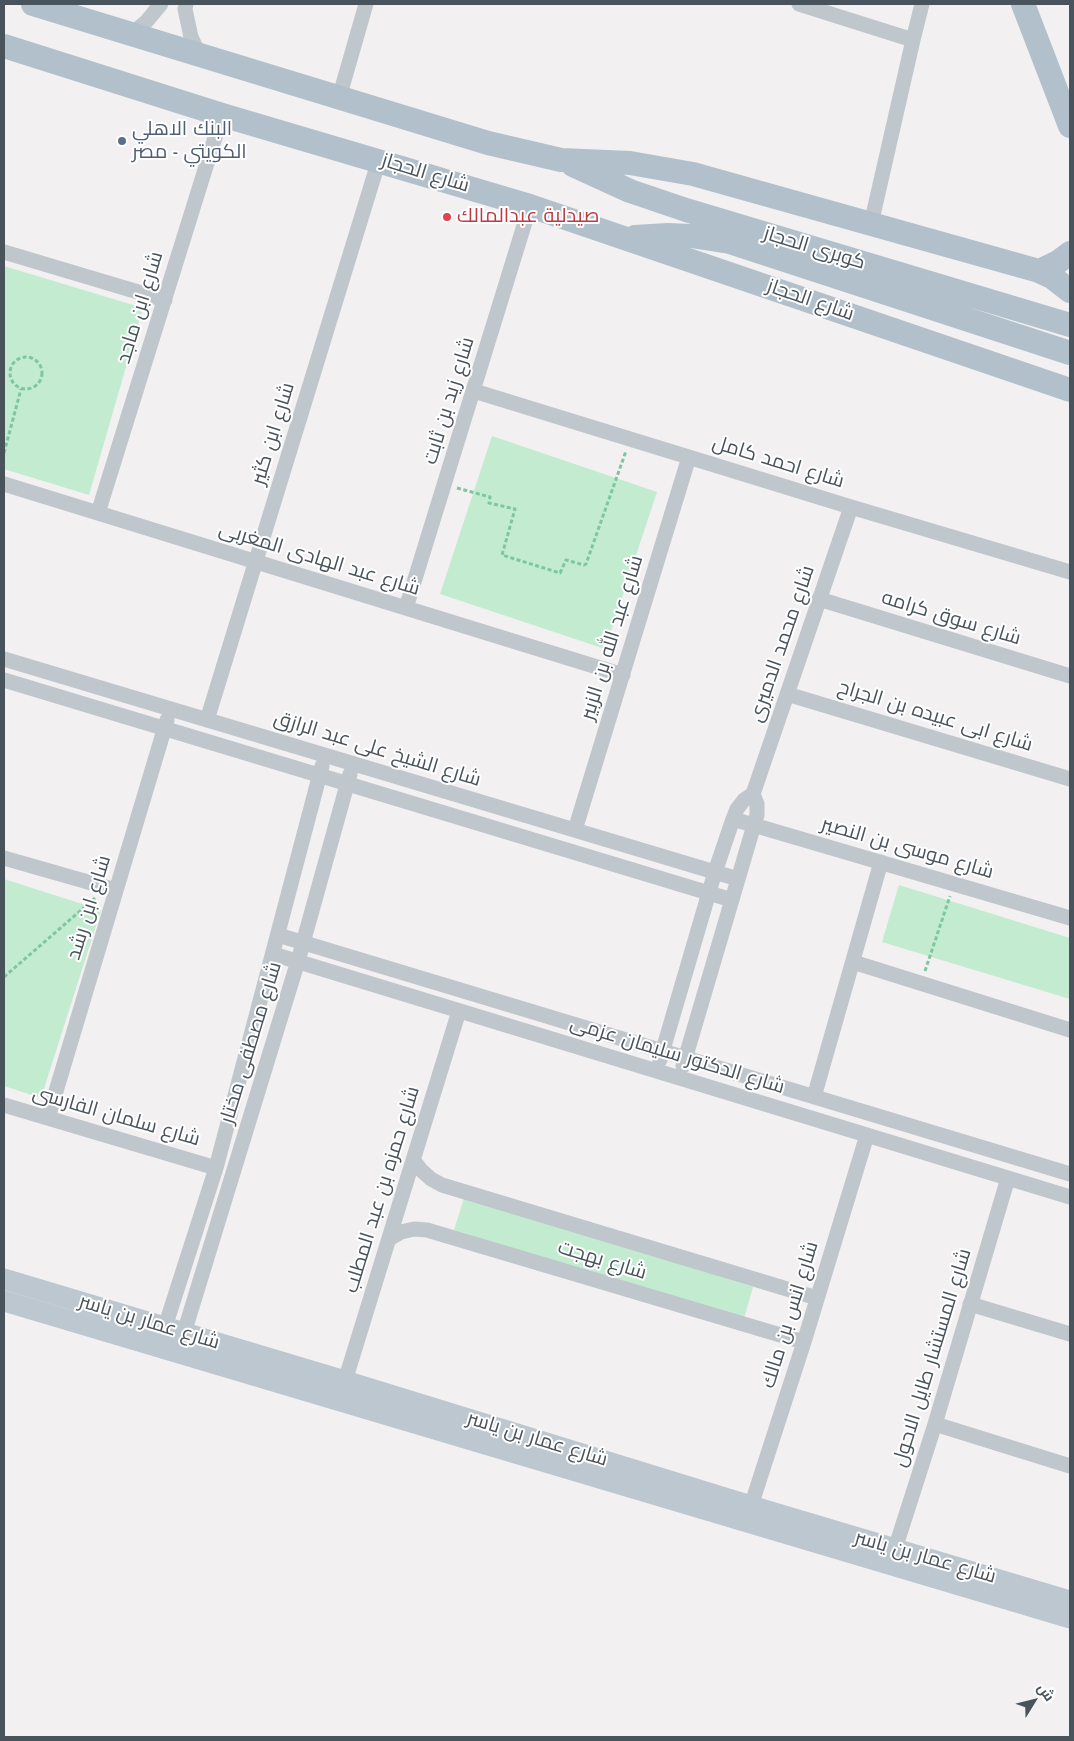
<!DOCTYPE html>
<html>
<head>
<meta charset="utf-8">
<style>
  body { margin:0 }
  #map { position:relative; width:1074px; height:1741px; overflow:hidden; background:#f2f0f0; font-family:Jost,Cairo,sans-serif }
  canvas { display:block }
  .frame { position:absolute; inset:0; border:5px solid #49535b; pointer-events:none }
  .north { position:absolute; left:1009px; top:1676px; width:50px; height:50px; -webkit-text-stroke:4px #fff; paint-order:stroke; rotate:54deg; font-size:14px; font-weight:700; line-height:20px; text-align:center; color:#49535b }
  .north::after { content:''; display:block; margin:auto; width:18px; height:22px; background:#49535b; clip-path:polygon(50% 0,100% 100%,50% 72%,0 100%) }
</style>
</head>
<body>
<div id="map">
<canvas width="1074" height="1741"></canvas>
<div class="frame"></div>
<div class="north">ش</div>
</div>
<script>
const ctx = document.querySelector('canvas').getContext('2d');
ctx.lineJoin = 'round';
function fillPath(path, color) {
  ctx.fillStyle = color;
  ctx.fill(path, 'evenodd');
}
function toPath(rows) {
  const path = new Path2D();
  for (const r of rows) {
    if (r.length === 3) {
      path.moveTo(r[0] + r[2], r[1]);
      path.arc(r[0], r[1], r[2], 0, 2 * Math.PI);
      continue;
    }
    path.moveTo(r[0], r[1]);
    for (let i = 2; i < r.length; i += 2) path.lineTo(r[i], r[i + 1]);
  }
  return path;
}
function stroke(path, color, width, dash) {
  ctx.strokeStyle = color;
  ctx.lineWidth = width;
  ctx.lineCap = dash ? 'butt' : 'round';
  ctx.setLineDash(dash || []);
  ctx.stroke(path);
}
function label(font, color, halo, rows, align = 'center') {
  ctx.font = font + ' Jost,Cairo,sans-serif';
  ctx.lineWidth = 4;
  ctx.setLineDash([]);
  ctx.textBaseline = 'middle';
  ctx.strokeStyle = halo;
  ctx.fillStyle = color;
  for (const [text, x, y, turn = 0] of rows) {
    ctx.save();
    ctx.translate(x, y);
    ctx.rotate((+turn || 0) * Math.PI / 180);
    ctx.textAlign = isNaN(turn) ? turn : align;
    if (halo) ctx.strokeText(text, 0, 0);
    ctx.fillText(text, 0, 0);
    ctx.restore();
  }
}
fillPath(toPath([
  [4,266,143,308,89,495,4,469],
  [492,436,657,492,605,649,440,594],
  [4,879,101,910,41,1098,4,1086],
  [899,885,1070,938,1070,999,882,942],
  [465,1195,753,1287,743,1322,454,1230]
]), '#c3ebd0');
stroke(toPath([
  [26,373,16],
  [4,453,21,389],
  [457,488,490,497,489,503,515,509,502,555,560,573,566,560,584,565,586,564,626,451],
  [925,971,950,896],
  [4,977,95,898]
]), '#7ec69f', 3, [4, 2.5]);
stroke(toPath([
  [186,4,185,9,191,37,199,54],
  [799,4,913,40],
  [131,34,146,22,161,4],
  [339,98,366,4],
  [871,224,913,40,922,4],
  [4,252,165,300],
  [474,391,851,507,1070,572],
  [4,484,623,675],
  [98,513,222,115],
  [819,599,1070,676],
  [406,608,530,206],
  [4,659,738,879],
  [4,680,732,900],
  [787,694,1070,779],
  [207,720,379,160],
  [733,819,1070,918],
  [575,830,689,457],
  [4,858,116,890],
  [278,935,1070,1174],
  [273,954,1070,1197],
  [853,962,1070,1030],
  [660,1060,715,872,733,819,737,809,744,800,753,794,851,507],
  [683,1066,754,825,757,815,757,804,753,794],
  [814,1097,881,862],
  [4,1105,216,1168],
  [48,1118,167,720],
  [413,1160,421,1170,431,1179,442,1185,817,1298],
  [389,1239,401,1232,414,1229,427,1230,804,1342],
  [970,1304,1070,1334],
  [165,1327,216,1168,322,766],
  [184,1333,298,961,350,774],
  [345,1381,459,1011],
  [935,1424,1070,1466],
  [751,1506,804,1342,867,1135],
  [895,1549,935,1424,1008,1178]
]), '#bfc7cd', 15);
stroke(toPath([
  [4,1279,345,1381,751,1506,1070,1601],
  [4,1301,1070,1618]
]), '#bdc7cf', 21);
stroke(toPath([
  [33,4,488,143,561,160,630,163,693,174,1039,271,1058,262,1070,253],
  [1023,4,1070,126],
  [4,46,222,115,530,206,1070,390],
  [573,165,630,191,686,210,1070,325],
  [635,237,668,235,691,236,730,242,1070,353],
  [1039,271,1052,277,1070,291]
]), '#b2c0cb', 24);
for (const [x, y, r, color] of [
  [122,141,5,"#5c6f8a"],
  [447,217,5,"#e0444e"]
]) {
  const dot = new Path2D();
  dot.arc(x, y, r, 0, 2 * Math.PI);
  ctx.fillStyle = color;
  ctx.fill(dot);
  stroke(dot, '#fff', 2);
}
label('20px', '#4e5e75', '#fff', [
  ["البنك الاهلي",132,130],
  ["الكويتي - مصر",132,153]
], 'left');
label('20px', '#49535b', '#fff', [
  ["شارع الحجاز",425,174,17],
  ["كوبرى الحجاز",814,249,17],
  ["شارع الحجاز",810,301,19],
  ["شارع ابن ماجد",141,308,-73],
  ["شارع زيد بن ثابت",450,401,-73],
  ["شارع ابن كثير",274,434,-73],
  ["شارع احمد كامل",778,463,17],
  ["شارع عبد الهادى المغربى",319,560,17],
  ["شارع سوق كرامه",951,619,17],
  ["شارع عبد الله بن الزبير",613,638,-73],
  ["شارع محمد الدميرى",783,644,-71],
  ["شارع ابى عبيده بن الجراح",935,717,17],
  ["شارع الشيخ على عبد الرازق",377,750,17],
  ["شارع موسى بن النصير",907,849,16],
  ["شارع ابن رشد",90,908,-73],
  ["شارع مصطفى مختار",252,1043,-73],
  ["شارع الدكتور سليمان عزمى",677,1056,17],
  ["شارع سلمان الفارسى",116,1117,16],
  ["شارع حمزه بن عبد المطلب",383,1190,-73],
  ["شارع بهجت",602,1261,17],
  ["شارع انس بن مالك",791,1315,-73],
  ["شارع عمار بن ياسر",149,1323,17],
  ["شارع المستشار طايل الاحول",933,1358,-73],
  ["شارع عمار بن ياسر",537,1440,17],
  ["شارع عمار بن ياسر",925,1558,16]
]);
label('20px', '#be3a42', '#fff', [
  ["صيدلية عبدالمالك",457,217]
], 'left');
</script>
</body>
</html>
